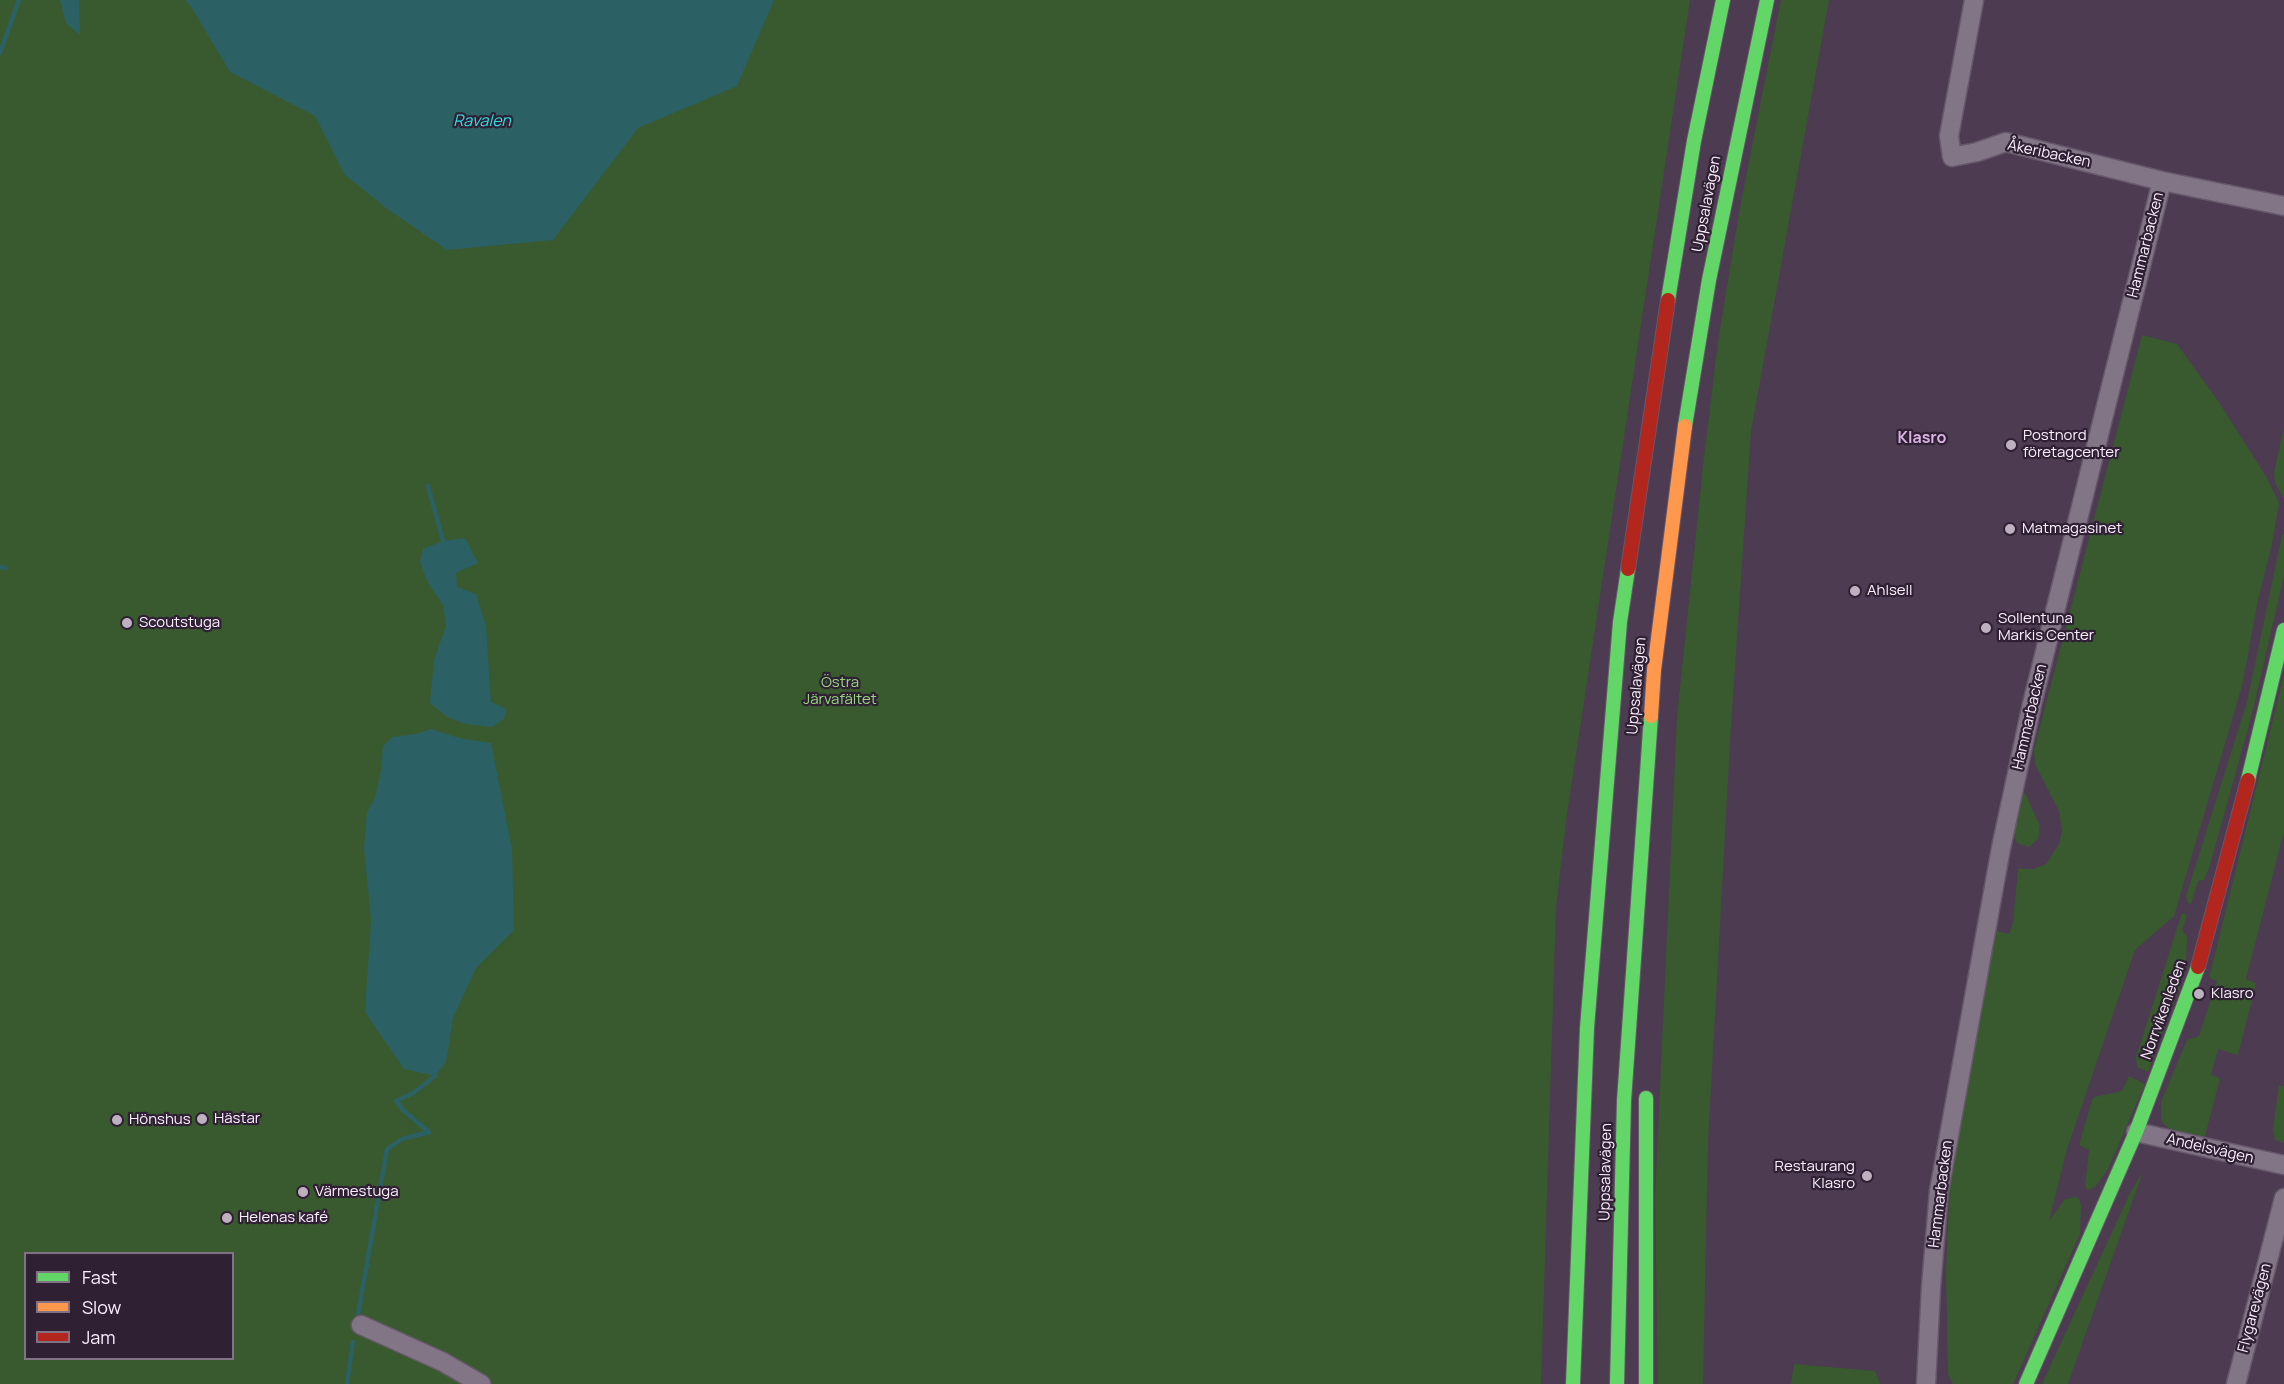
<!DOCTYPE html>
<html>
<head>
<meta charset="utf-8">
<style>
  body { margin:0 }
  #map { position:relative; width:2284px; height:1384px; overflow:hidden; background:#4c3b51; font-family:Manrope,sans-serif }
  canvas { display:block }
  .legend { position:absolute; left:24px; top:1252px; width:210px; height:108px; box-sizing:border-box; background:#2f2033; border:2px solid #817384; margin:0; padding:8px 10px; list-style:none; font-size:18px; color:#fbeffe }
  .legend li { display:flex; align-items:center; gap:12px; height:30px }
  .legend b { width:30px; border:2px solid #817384 }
</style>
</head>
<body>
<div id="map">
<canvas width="2284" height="1384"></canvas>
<ul class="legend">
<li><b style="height:8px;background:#63d668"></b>Fast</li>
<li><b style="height:8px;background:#ff974d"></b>Slow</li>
<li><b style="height:8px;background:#b3261e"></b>Jam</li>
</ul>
</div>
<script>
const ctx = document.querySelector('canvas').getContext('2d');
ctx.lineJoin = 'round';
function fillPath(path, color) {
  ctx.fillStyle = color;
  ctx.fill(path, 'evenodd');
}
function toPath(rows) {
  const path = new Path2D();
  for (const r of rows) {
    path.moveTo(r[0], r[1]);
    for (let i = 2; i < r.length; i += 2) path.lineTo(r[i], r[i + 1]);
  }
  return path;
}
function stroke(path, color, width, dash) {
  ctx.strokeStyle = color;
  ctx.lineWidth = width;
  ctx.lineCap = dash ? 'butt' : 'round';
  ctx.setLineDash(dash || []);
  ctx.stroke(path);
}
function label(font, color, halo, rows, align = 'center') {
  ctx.font = font + ' Manrope,sans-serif';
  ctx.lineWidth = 4.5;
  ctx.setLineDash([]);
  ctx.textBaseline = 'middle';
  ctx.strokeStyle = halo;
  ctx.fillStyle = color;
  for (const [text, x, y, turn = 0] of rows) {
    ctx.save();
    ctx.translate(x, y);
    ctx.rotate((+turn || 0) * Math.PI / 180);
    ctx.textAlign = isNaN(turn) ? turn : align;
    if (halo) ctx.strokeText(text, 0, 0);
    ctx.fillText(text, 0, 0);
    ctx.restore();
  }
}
fillPath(toPath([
  [0,0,1690,0,1567,814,1556,907,1541,1384,0,1384],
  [26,1254,232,1254,232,1358,26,1358],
  [1781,0,1829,0,1751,431,1731,725,1708,1142,1703,1384,1658,1384,1655,1197,1677,717,1704,457,1718,342,1740,207],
  [2142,335,2177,344,2218,401,2267,478,2279,503,2272,544,2258,600,2242,686,2174,916,2135,950,2067,1149,2049,1221,2065,1199,2076,1197,2079,1198,2081,1206,2080,1234,2013,1384,1953,1384,1948,1374,1946,1271,1950,1178,1967,1079,1996,931,2009,934,2013,923,2018,869,2034,869,2046,864,2059,844,2062,831,2059,811,2035,764,2034,750],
  [2284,428,2284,499,2275,483,2274,472],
  [2284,534,2284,576,2252,714,2210,865,2204,880,2198,881,2191,904,2188,903,2186,896,2247,702,2282,535],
  [2284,675,2284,831,2246,979,2256,983,2238,1055,2218,1049,2211,1075,2220,1078,2204,1140,2174,1132,2168,1128,2161,1121,2161,1102,2187,1040,2199,1036,2217,981,2209,978],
  [2025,793,2040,826,2038,839,2029,847,2017,843,2013,833,2023,794],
  [2182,913,2187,915,2182,930,2187,937,2186,964,2182,980,2148,1072,2137,1067,2136,1057],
  [2129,1076,2145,1084,2108,1169,2095,1187,2087,1190,2085,1185,2089,1150,2079,1145,2092,1100,2094,1097,2122,1091],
  [2279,1085,2284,1086,2284,1143,2275,1140,2273,1130],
  [2143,1171,2068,1384,2042,1384,2129,1195],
  [1794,1364,1875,1371,1880,1384,1791,1384]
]), '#395a2e');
fillPath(toPath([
  [60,0,79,0,80,35,66,23],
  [185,0,774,0,737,86,638,128,553,240,447,250,386,208,345,175,315,116,230,72,190,5],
  [465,538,478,563,456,573,457,587,476,594,486,626,491,702,506,709,504,719,492,727,465,724,447,717,430,703,434,660,446,626,443,605,428,583,420,562,423,549,443,541],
  [431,729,459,738,491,743,512,849,514,930,476,968,453,1018,446,1062,435,1076,404,1069,365,1012,371,920,364,848,367,812,375,798,381,771,383,746,392,737,416,734]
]), '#2b6064');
stroke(toPath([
  [0,53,19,0],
  [428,486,443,541],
  [0,567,6,568],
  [357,1320,387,1149,402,1139,429,1132,404,1111,396,1101,413,1093,435,1076],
  [347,1384,353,1342]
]), '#2b6064', 4.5);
const street = toPath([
  [1974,0,1949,136,1952,157,1977,152,2006,142,2162,181],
  [2136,1132,2284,1165],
  [361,1325,443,1362,481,1384],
  [1926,1384,1931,1287,1939,1191,2001,848,2032,704,2162,181,2284,206],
  [2236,1384,2284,1198]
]);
const fast = toPath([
  [1668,300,1694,141,1723,0],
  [1685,426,1709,280,1767,0],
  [2248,780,2284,630],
  [1646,1098,1646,1384],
  [1573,1384,1587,1028,1620,622,1628,569],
  [1617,1384,1624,1101,1651,716],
  [2026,1384,2136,1132,2198,967]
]);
const slow = toPath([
  [1651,716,1654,670,1685,426]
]);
const jam = toPath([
  [1628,569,1668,300],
  [2198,967,2248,780]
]);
stroke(street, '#66586a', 21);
stroke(fast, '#66586a', 16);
stroke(slow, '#66586a', 16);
stroke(jam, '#66586a', 16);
stroke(street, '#827586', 18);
stroke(fast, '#63d668', 14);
stroke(slow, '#ff974d', 14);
stroke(jam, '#b3261e', 14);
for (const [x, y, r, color] of [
  [2011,445,6,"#beb0c1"],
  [2010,529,6,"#beb0c1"],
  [1855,591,6,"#beb0c1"],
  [127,623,6,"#beb0c1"],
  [1986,628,6,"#beb0c1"],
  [2199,994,6,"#beb0c1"],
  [202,1119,6,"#beb0c1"],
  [117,1120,6,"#beb0c1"],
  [1867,1176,6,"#beb0c1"],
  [303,1192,6,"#beb0c1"],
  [227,1218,6,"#beb0c1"]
]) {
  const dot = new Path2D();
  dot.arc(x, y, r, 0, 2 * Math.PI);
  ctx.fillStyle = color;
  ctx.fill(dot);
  stroke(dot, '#2f2033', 2);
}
label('15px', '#fbeffe', '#2f2033', [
  ["Åkeribacken",2049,154,12],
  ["Uppsalavägen",1707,204,-79],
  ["Hammarbacken",2146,245,-76],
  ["Uppsalavägen",1637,686,-85],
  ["Hammarbacken",2030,717,-77],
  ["Norrvikenleden",2164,1010,-70],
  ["Andelsvägen",2210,1149,13],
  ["Uppsalavägen",1606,1172,-89],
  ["Hammarbacken",1941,1194,-83],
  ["Flygarevägen",2255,1308,-75]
]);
label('15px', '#fbeffe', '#2f2033', [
  ["Postnord",2023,436],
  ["företagcenter",2023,453],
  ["Matmagasinet",2022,529],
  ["Ahlsell",1867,591],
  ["Sollentuna",1998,619],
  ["Markis Center",1998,636],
  ["Scoutstuga",139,623],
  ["Klasro",2211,994],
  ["Hästar",214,1119],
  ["Hönshus",129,1120],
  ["Restaurang",1855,1167,"right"],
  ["Klasro",1855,1184,"right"],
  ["Värmestuga",315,1192],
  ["Helenas kafé",239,1218]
], 'left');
label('15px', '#95d681', '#2f2033', [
  ["Östra",840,683],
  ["Järvafältet",840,700]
]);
label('italic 16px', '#2edfe4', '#2f2033', [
  ["Ravalen",482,122]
]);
label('bold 16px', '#d9b2e4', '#2f2033', [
  ["Klasro",1922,439]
]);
</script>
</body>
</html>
